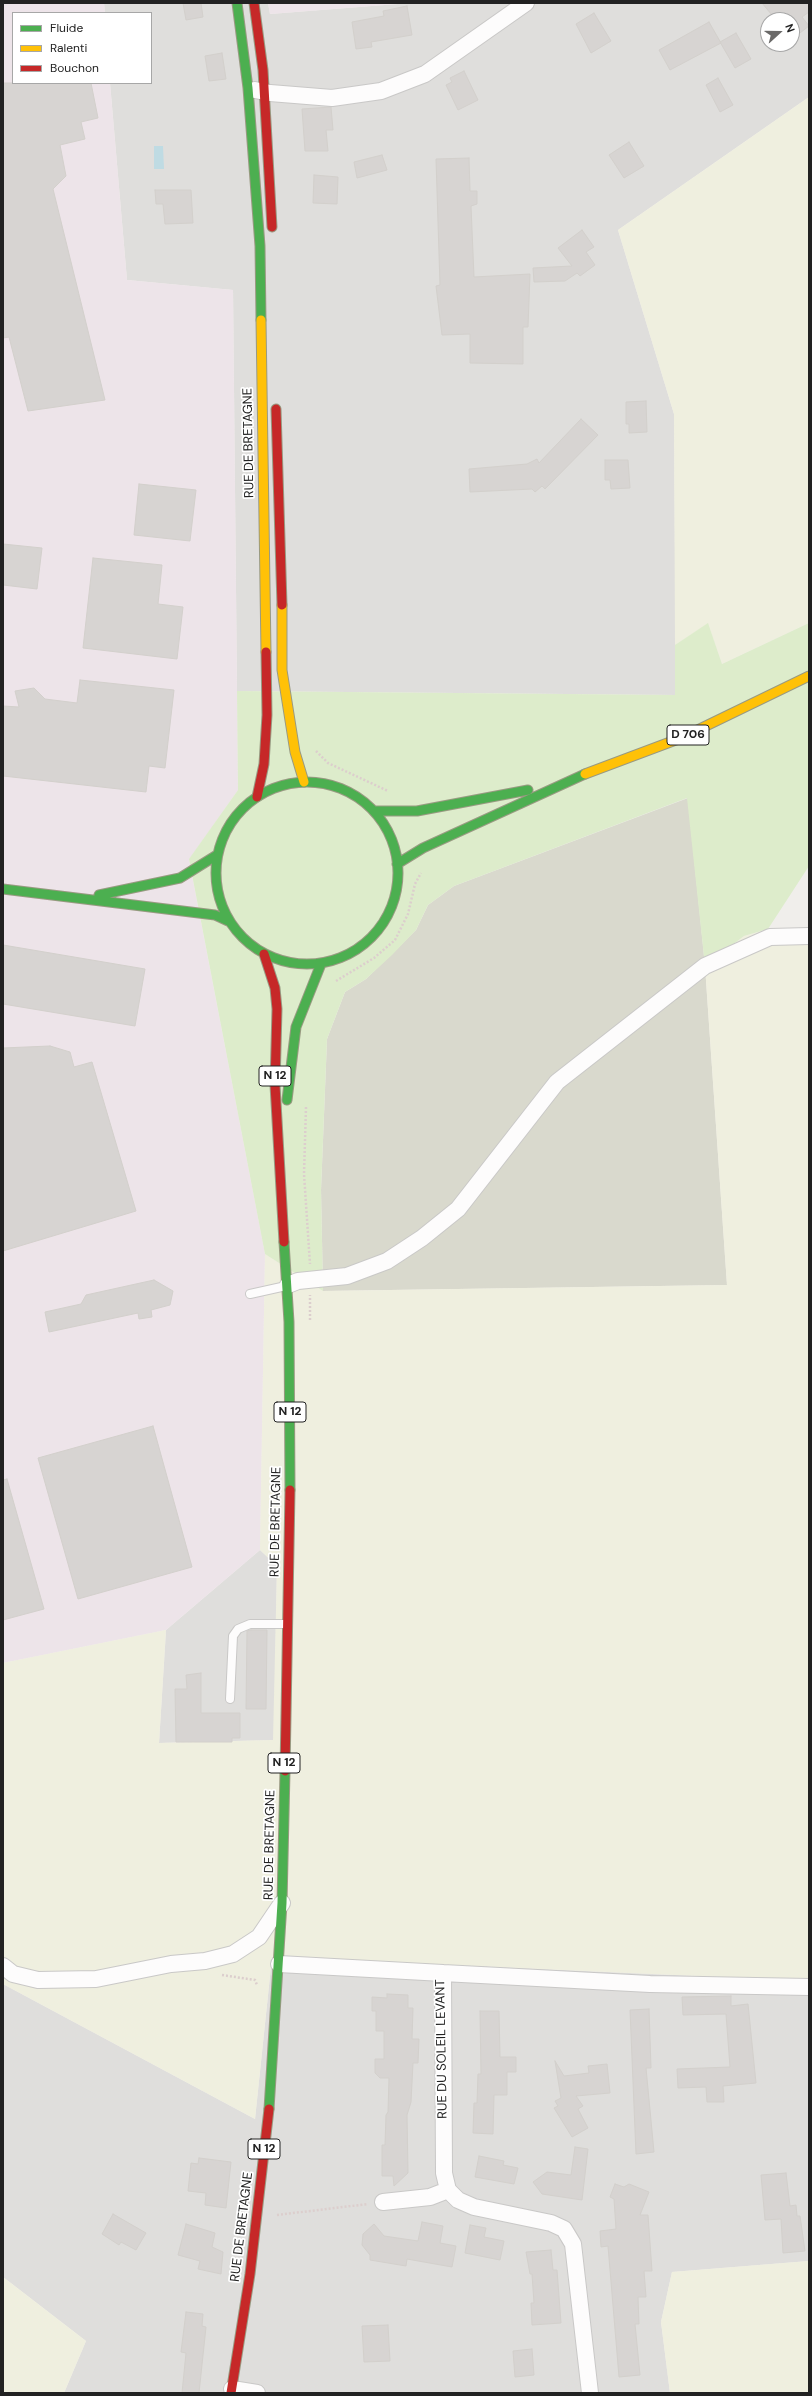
<!DOCTYPE html>
<html>
<head>
<meta charset="utf-8">
<style>
  body { margin:0 }
  #map { position:relative; width:812px; height:2396px; overflow:hidden; background:#f0eeeb; font-family:"DM Sans",sans-serif }
  canvas { display:block }
  .frame { position:absolute; inset:0; border:4px solid #222; pointer-events:none }
  .legend { position:absolute; left:12px; top:12px; width:140px; height:72px; box-sizing:border-box; background:#fff; border:1px solid #a7a7a7; margin:0; padding:5px 7px; list-style:none; font-size:12px; color:#222 }
  .legend li { display:flex; align-items:center; gap:8px; height:20px }
  .legend b { width:20px; border:1px solid #a7a7a7 }
  .north { position:absolute; left:760px; top:12px; width:40px; height:40px; box-sizing:border-box; background:#fff; border:1px solid #a7a7a7; border-radius:50%; rotate:69deg; font-size:11px; font-weight:700; line-height:16px; text-align:center; color:#222 }
  .north::after { content:''; display:block; margin:auto; width:14px; height:18px; background:#6a6968; clip-path:polygon(50% 0,100% 100%,50% 72%,0 100%) }
</style>
</head>
<body>
<div id="map">
<canvas width="812" height="2396"></canvas>
<div class="frame"></div>
<ul class="legend">
<li><b style="height:5px;background:#4caf50"></b>Fluide</li>
<li><b style="height:5px;background:#ffc107"></b>Ralenti</li>
<li><b style="height:5px;background:#c62828"></b>Bouchon</li>
</ul>
<div class="north">N</div>
</div>
<script>
const ctx = document.querySelector('canvas').getContext('2d');
ctx.lineJoin = 'round';
function fillPath(path, color) {
  ctx.fillStyle = color;
  ctx.fill(path, 'evenodd');
}
function toPath(rows) {
  const path = new Path2D();
  for (const r of rows) {
    if (r.length === 3) {
      path.moveTo(r[0] + r[2], r[1]);
      path.arc(r[0], r[1], r[2], 0, 2 * Math.PI);
      continue;
    }
    path.moveTo(r[0], r[1]);
    for (let i = 2; i < r.length; i += 2) path.lineTo(r[i], r[i + 1]);
  }
  return path;
}
function stroke(path, color, width, dash) {
  ctx.strokeStyle = color;
  ctx.lineWidth = width;
  ctx.lineCap = dash ? 'butt' : 'round';
  ctx.setLineDash(dash || []);
  ctx.stroke(path);
}
function label(font, color, halo, rows, align = 'center') {
  ctx.font = font + ' "DM Sans",sans-serif';
  ctx.lineWidth = 3.5;
  ctx.setLineDash([]);
  ctx.textBaseline = 'middle';
  ctx.strokeStyle = halo;
  ctx.fillStyle = color;
  for (const [text, x, y, turn = 0] of rows) {
    ctx.save();
    ctx.translate(x, y);
    ctx.rotate((+turn || 0) * Math.PI / 180);
    ctx.textAlign = isNaN(turn) ? turn : align;
    if (halo) ctx.strokeText(text, 0, 0);
    ctx.fillText(text, 0, 0);
    ctx.restore();
  }
}
fillPath(toPath([
  [104,3,268,3,270,14,410,3,809,3,809,97,618,230,674,414,676,695,237,691,233,290,127,280,110,83,151,83,151,13,105,13],
  [768,20,792,20,792,44,768,44],
  [260,1550,277,1566,274,1740,159,1743,166,1630],
  [272,1957,809,1981,809,2261,672,2272,661,2322,670,2393,64,2393,86,2341,3,2277,3,1984,255,2119]
]), '#dfdedc');
fillPath(toPath([
  [3,3,104,3,105,13,13,13,13,83,110,83,127,280,233,290,238,790,189,860,265,1254,260,1550,166,1630,3,1663],
  [268,3,410,3,270,14]
]), '#ede4e9');
fillPath(toPath([
  [688,798,705,966,727,1285,323,1291,321,1190,327,1039,345,992,366,979,416,930,428,905,454,886]
]), '#d9d9cd');
fillPath(toPath([
  [809,97,809,623,722,664,708,624,675,645,674,414,618,230],
  [768,929,809,931,809,1981,272,1957,255,2119,3,1984,3,1663,166,1630,159,1743,273,1740,277,1566,260,1550,265,1254,323,1291,727,1285,705,966,744,936],
  [809,2261,809,2393,670,2393,661,2322,672,2272],
  [3,2277,86,2341,64,2393,3,2393]
]), '#efefdf');
fillPath(toPath([
  [708,623,722,664,809,623,809,866,768,929,744,936,705,966,687,798,454,886,428,905,416,930,392,955,366,979,345,992,327,1039,321,1190,323,1291,265,1254,189,859,238,790,237,691,675,695,675,645]
]), '#ddeccb');
fillPath(toPath([
  [154,146,163,146,164,169,154,169]
]), '#bfdbe3');
const building = toPath([
  [183,3,201,3,203,17,186,20,183,3],
  [762,3,809,3,809,12,802,17,809,26,792,39,792,20,776,20,762,3],
  [407,6,412,35,371,42,372,47,356,49,352,22,384,16,383,11,407,6],
  [594,13,611,41,591,53,576,24,594,13],
  [709,22,721,43,670,70,659,50,709,22],
  [736,33,751,59,735,68,720,42,736,33],
  [222,53,226,79,209,81,205,56,222,53],
  [464,71,478,100,458,110,446,85,452,82,450,78,464,71],
  [718,78,733,105,720,112,706,85,718,78],
  [3,83,91,83,98,118,81,122,85,139,60,145,66,176,53,189,105,400,28,411,9,337,3,338,3,83],
  [331,107,333,130,326,130,328,151,305,151,302,109,331,107],
  [629,142,644,166,624,178,609,155,629,142],
  [382,155,387,170,357,178,354,162,382,155],
  [469,158,470,191,477,191,477,204,471,206,474,277,530,274,528,327,523,327,523,364,470,363,470,334,442,335,436,286,440,285,436,159,469,158],
  [314,175,338,177,337,204,313,203,314,175],
  [155,190,191,190,193,223,165,224,163,204,156,204,155,190],
  [582,230,594,247,586,252,595,265,580,276,577,273,565,281,534,282,533,268,572,266,558,248,582,230],
  [646,401,647,432,629,433,629,424,626,424,626,402,646,401],
  [581,419,598,435,545,489,542,486,535,492,532,489,470,492,469,469,527,464,537,459,539,463,581,419],
  [605,460,628,460,630,488,611,489,610,480,605,480,605,460],
  [139,484,196,490,190,541,134,535,139,484],
  [3,544,42,548,37,589,3,585,3,544],
  [93,558,162,565,158,604,183,607,177,659,83,648,93,558],
  [80,680,174,690,165,768,149,766,146,792,3,776,3,706,19,707,15,691,34,688,45,699,77,703,80,680],
  [3,945,145,969,135,1026,3,1004,3,945],
  [50,1046,70,1052,74,1067,92,1062,136,1211,3,1251,3,1048,50,1046],
  [154,1280,173,1291,170,1305,151,1310,152,1317,139,1319,138,1313,49,1332,45,1312,81,1304,86,1295,154,1280],
  [153,1426,192,1567,78,1599,38,1458,153,1426],
  [7,1479,44,1609,3,1620,3,1480,7,1479],
  [251,1630,267,1630,266,1709,246,1709,247,1631,251,1630],
  [201,1673,201,1713,240,1713,240,1738,232,1738,232,1742,176,1742,175,1689,187,1689,186,1675,201,1673],
  [387,1994,408,1995,408,2008,413,2008,412,2039,419,2039,418,2063,413,2063,411,2102,407,2115,408,2173,394,2186,393,2176,382,2176,382,2145,385,2145,386,2115,388,2112,389,2078,380,2078,375,2073,375,2059,384,2059,384,2031,376,2031,376,2011,372,2011,372,1997,387,1998,387,1994],
  [731,1996,731,2006,748,2004,756,2083,723,2086,724,2102,707,2102,706,2087,678,2088,677,2069,730,2067,726,2014,683,2015,682,1997,731,1996],
  [649,2009,651,2068,646,2068,654,2152,636,2154,630,2010,649,2009],
  [480,2011,499,2011,500,2057,516,2057,516,2072,507,2072,507,2095,494,2095,493,2134,473,2133,474,2103,477,2103,478,2074,481,2074,480,2011],
  [555,2061,564,2076,589,2073,588,2066,607,2064,610,2093,576,2096,583,2106,578,2109,588,2128,572,2137,554,2108,558,2106,555,2101,561,2098,555,2061],
  [575,2147,588,2149,582,2200,542,2194,533,2182,547,2172,571,2175,575,2147],
  [479,2156,504,2161,503,2165,518,2168,514,2184,475,2177,479,2156],
  [199,2158,231,2162,226,2208,205,2205,206,2193,188,2191,191,2163,198,2164,199,2158],
  [786,2173,790,2206,796,2205,797,2216,800,2216,805,2251,783,2253,781,2219,765,2220,761,2175,786,2173],
  [615,2184,624,2187,629,2184,649,2192,640,2215,648,2215,652,2271,644,2271,646,2297,638,2297,639,2324,635,2324,640,2375,619,2377,608,2246,601,2247,600,2231,616,2229,614,2199,610,2197,615,2184],
  [113,2214,146,2233,136,2250,121,2242,119,2245,102,2234,113,2214],
  [422,2222,443,2226,440,2243,456,2246,452,2267,407,2259,406,2266,370,2260,370,2255,362,2245,363,2234,374,2224,384,2236,418,2241,422,2222],
  [186,2224,215,2233,212,2247,223,2252,221,2274,198,2269,200,2261,178,2255,186,2224],
  [470,2225,486,2228,484,2237,504,2241,500,2260,465,2253,470,2225],
  [551,2250,553,2270,557,2270,561,2323,532,2325,531,2303,534,2303,532,2274,530,2274,526,2252,551,2250],
  [186,2312,203,2314,202,2326,206,2327,199,2393,182,2393,186,2353,181,2352,186,2312],
  [388,2325,390,2361,364,2362,362,2326,388,2325],
  [532,2349,534,2375,515,2377,513,2351,532,2349]
]);
fillPath(building, '#d7d4d2');
stroke(building, '#d3d0cc', 1);
const lane = toPath([
  [250,1294,286,1286],
  [230,1699,233,1636,238,1629,250,1624,286,1624]
]);
const street = toPath([
  [255,90,270,93,332,98,381,91,425,74,526,3],
  [288,1285,298,1281,347,1276,387,1261,422,1238,458,1209,557,1082,705,966,770,937,809,936],
  [279,1964,443,1973,444,2173,448,2190,458,2200,474,2207,551,2223,564,2229,573,2244,590,2393],
  [3,1966,13,1974,38,1980,96,1979,171,1964,205,1961,233,1954,259,1937,282,1903],
  [443,1973,650,1984,809,1987],
  [383,2202,430,2197,448,2190],
  [232,2389,257,2393]
]);
const fast = toPath([
  [237,3,248,88,260,246,261,320],
  [307,873,91],
  [374,811,417,811,528,790],
  [397,864,423,848,585,774],
  [3,889,215,915,228,921],
  [99,895,180,878,217,855],
  [287,1100,296,1027,321,964],
  [284,1242,289,1322,290,1490],
  [269,2109,282,1903,285,1771]
]);
const slow = toPath([
  [261,320,266,652],
  [282,605,282,670,295,752,304,782],
  [585,774,681,738,809,676]
]);
const jam = toPath([
  [254,3,263,70,272,227],
  [276,409,282,605],
  [257,797,264,764,267,715,266,652],
  [264,954,275,988,277,1009,275,1085,284,1242],
  [285,1771,290,1490],
  [231,2393,250,2274,269,2109]
]);
stroke(lane, '#c9c8c7', 10);
stroke(street, '#c9c8c7', 18);
stroke(fast, '#999a82', 11);
stroke(slow, '#999a82', 11);
stroke(jam, '#999a82', 11);
stroke(toPath([
  [316,751,328,763,388,791],
  [336,981,374,958,395,940,408,914,415,884,421,873],
  [306,1107,304,1174,310,1264],
  [310,1320,310,1295],
  [222,1975,255,1980,257,1985],
  [277,2215,368,2204]
]), '#dccecd', 2.5, [2, 2]);
stroke(lane, '#fdfcfc', 8);
stroke(street, '#fdfcfc', 16);
stroke(fast, '#4caf50', 9);
stroke(slow, '#ffc107', 9);
stroke(jam, '#c62828', 9);
for (const [x, y, w] of [
  [688,735,42],
  [275,1076,32],
  [290,1412,32],
  [284,1763,32],
  [264,2149,32]
]) {
  const box = new Path2D();
  box.roundRect(x - w / 2, y - 10, w, 20, 3);
  ctx.fillStyle = '#fff';
  ctx.fill(box);
  stroke(box, '#222', 1);
}
label('bold 12px', '#222', null, [
  ["D 706",688,735],
  ["N 12",275,1076],
  ["N 12",290,1412],
  ["N 12",284,1763],
  ["N 12",264,2149]
]);
label('13px', '#222', '#fff', [
  ["RUE DE BRETAGNE",249,443,-91],
  ["RUE DE BRETAGNE",276,1522,-89],
  ["RUE DE BRETAGNE",270,1845,-89],
  ["RUE DU SOLEIL LEVANT",442,2049,-91],
  ["RUE DE BRETAGNE",242,2227,-83]
]);
</script>
</body>
</html>
